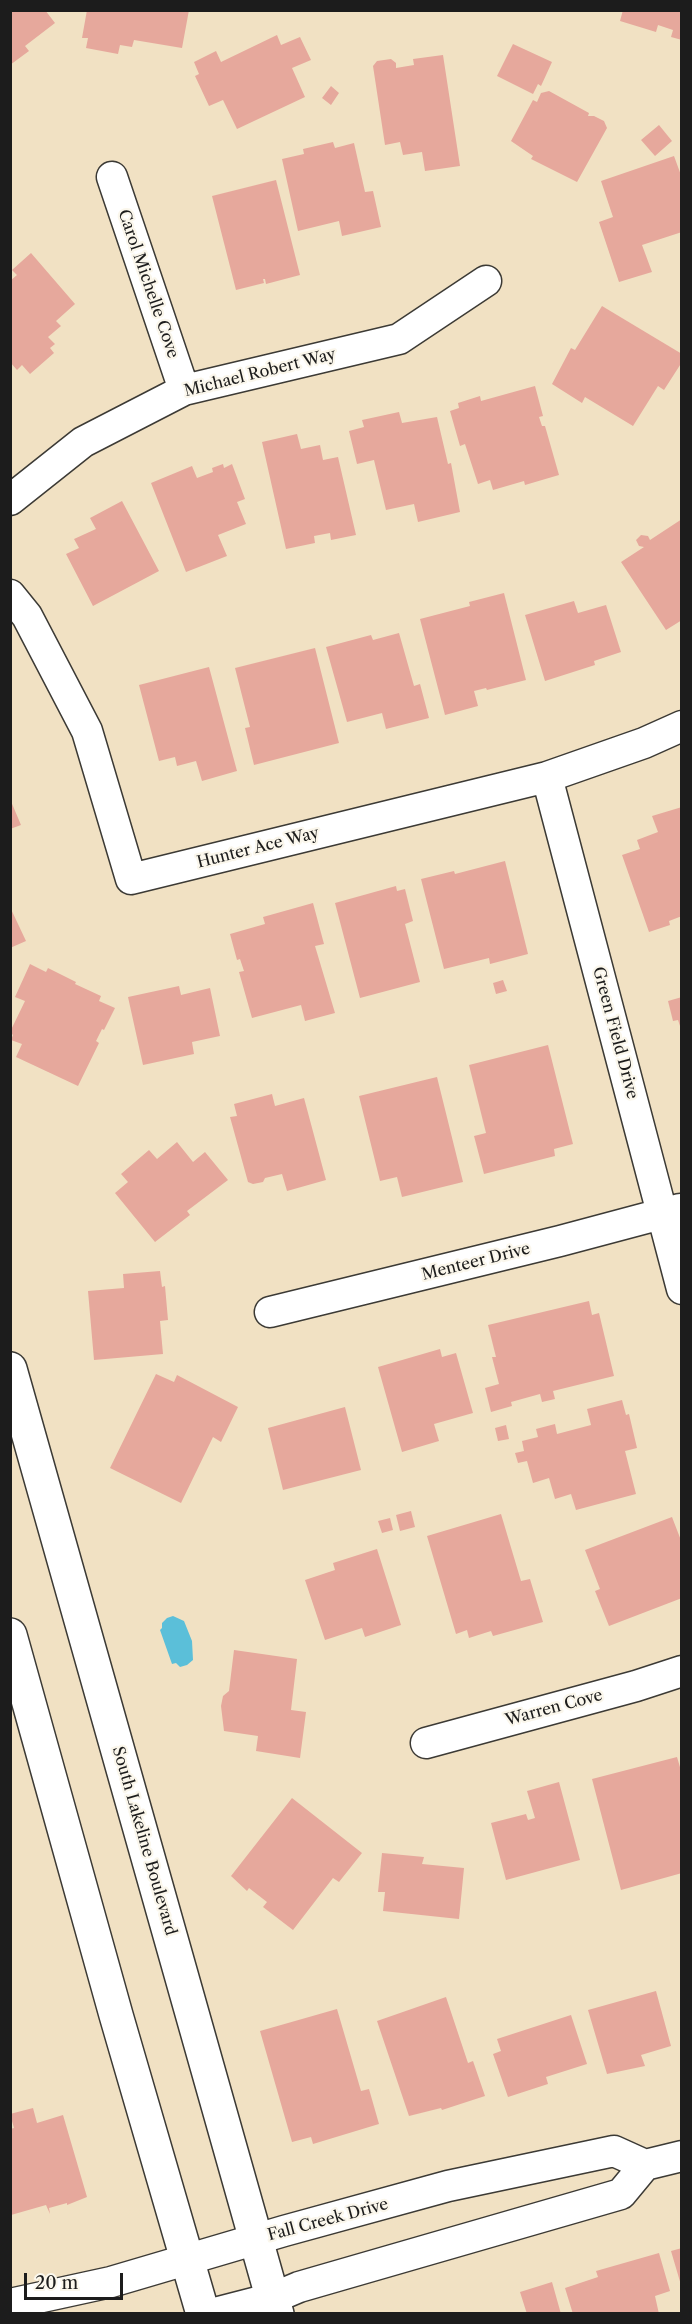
<!DOCTYPE html>
<html>
<head>
<meta charset="utf-8">
<style>
  body { margin:0 }
  #map { position:relative; width:692px; height:2324px; overflow:hidden; background:#f1e1c3; font-family:"Libre Caslon Text",serif }
  canvas { display:block }
  .frame { position:absolute; inset:0; border:12px solid #1c1c1c; pointer-events:none }
  .scale { position:absolute; left:24px; top:2273px; width:99px; height:27px; box-sizing:border-box; border:3px solid #1c1c1c; border-top:0; padding-left:8px; font-size:18px; line-height:21px; white-space:nowrap; color:#1c1c1c; -webkit-text-stroke:4px #fbf7ec; paint-order:stroke }
</style>
</head>
<body>
<div id="map">
<canvas width="692" height="2324"></canvas>
<div class="frame"></div>
<div class="scale">20 m</div>
</div>
<script>
const ctx = document.querySelector('canvas').getContext('2d');
ctx.lineJoin = 'round';
function fillPath(path, color) {
  ctx.fillStyle = color;
  ctx.fill(path, 'evenodd');
}
function toPath(rows) {
  const path = new Path2D();
  for (const r of rows) {
    path.moveTo(r[0], r[1]);
    for (let i = 2; i < r.length; i += 2) path.lineTo(r[i], r[i + 1]);
  }
  return path;
}
function stroke(path, color, width, dash) {
  ctx.strokeStyle = color;
  ctx.lineWidth = width;
  ctx.lineCap = dash ? 'butt' : 'round';
  ctx.setLineDash(dash || []);
  ctx.stroke(path);
}
function label(font, color, halo, rows, align = 'center') {
  ctx.font = font + ' "Libre Caslon Text",serif';
  ctx.lineWidth = 4.5;
  ctx.setLineDash([]);
  ctx.textBaseline = 'middle';
  ctx.strokeStyle = halo;
  ctx.fillStyle = color;
  for (const [text, x, y, turn = 0] of rows) {
    ctx.save();
    ctx.translate(x, y);
    ctx.rotate((+turn || 0) * Math.PI / 180);
    ctx.textAlign = isNaN(turn) ? turn : align;
    if (halo) ctx.strokeText(text, 0, 0);
    ctx.fillText(text, 0, 0);
    ctx.restore();
  }
}
fillPath(toPath([
  [173,1616,184,1621,192,1641,193,1660,187,1665,180,1667,176,1663,172,1664,160,1630,162,1628,162,1623,167,1618]
]), '#5bbfd9');
fillPath(toPath([
  [10,10,45,10,55,23,25,46,29,51,10,65],
  [87,10,189,10,182,48,134,40,132,47,120,45,118,54,86,48,88,38,82,38],
  [623,10,682,10,682,40,671,37,673,30,658,25,656,32,620,21],
  [277,35,281,45,300,37,311,60,292,68,305,97,237,129,223,100,209,106,195,76,199,74,194,62,216,51,221,62],
  [513,44,552,62,541,86,538,84,533,94,497,76],
  [443,55,460,166,425,171,422,152,403,155,400,142,385,145,373,66,377,61,391,59,396,63,396,68,414,65,413,59],
  [331,86,339,93,331,105,322,98],
  [549,91,589,113,588,116,594,116,604,121,607,128,577,182,531,159,533,156,511,141,533,100,537,102,541,93],
  [659,125,672,141,655,156,641,140],
  [333,142,335,148,354,143,365,192,373,191,381,227,342,236,339,221,298,231,282,159,304,154,303,149],
  [674,156,682,178,682,232,642,245,652,272,619,282,599,222,613,217,601,181],
  [276,180,300,275,266,284,265,279,263,279,264,283,236,290,212,196],
  [31,253,75,304,56,321,61,326,48,337,55,344,50,348,54,353,30,374,22,365,17,370,10,362,10,281,17,275,12,270],
  [602,306,682,354,682,362,664,390,658,386,633,426,585,397,582,403,552,384,571,348,575,350],
  [535,386,543,416,539,417,542,426,545,426,559,475,525,485,524,481,493,490,490,480,478,484,465,444,460,446,450,411,459,408,458,403,480,396,481,401],
  [399,412,402,423,437,417,448,464,451,463,460,512,418,522,414,504,386,510,374,460,357,464,349,431,364,427,362,420],
  [297,434,301,449,320,445,323,460,338,457,356,535,331,540,330,533,314,536,315,543,286,549,262,442],
  [223,464,224,468,232,464,245,499,237,502,246,524,218,535,227,556,186,572,151,483,192,466,197,478,213,472,212,468],
  [122,501,159,571,93,606,66,554,79,548,74,539,96,529,90,518],
  [682,519,682,620,666,630,621,562,644,547,639,546,636,540,641,535,648,536,650,540],
  [504,593,526,680,487,690,486,688,474,691,478,706,445,715,420,619,470,606,469,602],
  [574,601,578,613,606,605,621,652,594,661,595,665,545,681,525,615],
  [399,633,414,686,420,684,429,718,386,729,382,713,347,722,326,647,371,635,373,640],
  [315,648,339,743,254,765,245,728,250,727,235,668],
  [209,667,237,771,202,781,196,761,177,766,175,757,159,761,139,685],
  [10,799,21,825,10,829],
  [682,807,682,916,669,921,670,925,649,932,622,855,640,849,637,840,658,832,652,816],
  [505,861,528,954,490,964,489,958,444,969,421,879,454,871,455,874],
  [396,886,397,891,405,889,413,921,405,924,420,982,360,998,335,903],
  [313,903,324,944,315,946,335,1013,305,1021,301,1005,252,1018,239,972,244,971,240,959,237,960,230,934,265,924,263,917],
  [10,907,26,941,10,948],
  [30,964,46,972,48,968,76,982,75,984,101,996,99,1001,115,1008,104,1030,102,1029,96,1041,99,1043,78,1086,16,1057,22,1044,11,1040,13,1035,10,1032,25,1001,15,997],
  [503,980,507,991,496,994,493,983],
  [179,986,181,995,210,988,220,1036,192,1042,194,1054,143,1065,128,997],
  [682,997,682,1029,681,1029,678,1020,673,1021,668,1001],
  [548,1045,573,1144,554,1149,555,1156,484,1174,474,1136,486,1133,469,1065],
  [437,1077,463,1182,402,1197,397,1177,380,1181,359,1096],
  [272,1094,275,1106,304,1098,326,1180,287,1191,282,1174,265,1178,263,1182,253,1184,248,1182,230,1117,237,1116,234,1104],
  [177,1142,193,1162,205,1152,228,1180,187,1211,190,1215,155,1242,115,1193,128,1182,121,1174,149,1150,157,1159],
  [160,1271,162,1287,165,1286,168,1320,160,1321,163,1354,94,1360,88,1291,124,1288,123,1274],
  [589,1301,592,1315,599,1313,614,1376,553,1391,555,1399,542,1402,540,1394,511,1402,512,1406,491,1412,485,1388,499,1384,492,1357,496,1357,488,1325],
  [440,1349,442,1357,456,1353,473,1413,434,1424,439,1441,402,1452,378,1367],
  [156,1374,174,1382,177,1375,238,1407,221,1442,213,1437,181,1503,110,1468],
  [622,1400,626,1415,629,1414,637,1448,625,1451,636,1494,576,1510,571,1494,555,1499,549,1478,533,1483,527,1461,518,1463,515,1453,524,1451,522,1441,538,1437,536,1429,555,1424,557,1434,591,1425,587,1409],
  [345,1407,361,1470,283,1490,268,1428],
  [506,1425,509,1439,498,1441,495,1428],
  [411,1511,415,1527,400,1531,396,1515],
  [501,1514,521,1581,530,1579,543,1622,493,1636,491,1631,469,1638,467,1630,456,1634,427,1536],
  [672,1517,682,1543,682,1598,609,1626,595,1591,600,1589,585,1550],
  [390,1518,393,1530,382,1533,378,1521],
  [377,1549,401,1625,365,1637,362,1628,325,1640,305,1580,335,1570,333,1563],
  [234,1650,297,1659,291,1710,306,1712,300,1758,256,1751,258,1736,224,1731,221,1706,223,1696,229,1691],
  [677,1757,682,1774,682,1873,621,1890,592,1779],
  [559,1782,580,1860,506,1880,491,1823,526,1814,528,1820,535,1818,527,1791],
  [292,1798,362,1853,339,1882,333,1878,293,1930,263,1907,267,1902,249,1888,247,1891,231,1876],
  [382,1853,424,1857,422,1864,464,1868,459,1919,383,1911,385,1892,378,1892],
  [656,1991,671,2046,641,2055,645,2066,607,2074,588,2010],
  [446,1997,468,2063,473,2061,485,2096,442,2110,441,2108,409,2116,377,2021],
  [337,2009,361,2091,369,2089,379,2124,313,2144,311,2137,292,2142,260,2031],
  [571,2015,587,2064,546,2077,548,2084,508,2097,493,2054,501,2051,497,2039],
  [33,2108,37,2123,63,2115,87,2197,67,2205,67,2203,49,2208,50,2214,46,2205,11,2215,10,2129,14,2128,10,2114],
  [682,2248,682,2285,681,2285,671,2251],
  [659,2253,670,2291,655,2296,659,2314,573,2314,565,2288,598,2277,596,2271],
  [552,2282,561,2314,527,2314,520,2292]
]), '#e6a89c');
const street = toPath([
  [112,177,184,390],
  [10,500,83,442,184,390,399,339,486,281],
  [10,595,27,616,87,731,131,879,547,777,644,743,682,726],
  [547,777,682,1289],
  [270,1312,560,1241,680,1209],
  [426,1743,636,1686,682,1671],
  [10,2304,111,2282,284,2231,448,2186,614,2151,645,2165],
  [211,2314,273,2298,299,2287,621,2194,645,2165,682,2156]
]);
const secondary = toPath([
  [10,1369,277,2314],
  [10,1635,116,2015,203,2314]
]);
stroke(street, '#3c3a35', 33);
stroke(secondary, '#3c3a35', 36);
stroke(street, '#fff', 30);
stroke(secondary, '#fff', 33);
label('16px', '#1c1c1c', '#fbf7ec', [
  ["Carol Michelle Cove",148,284,71],
  ["Michael Robert Way",260,373,-14],
  ["Hunter Ace Way",258,848,-14],
  ["Green Field Drive",615,1033,75],
  ["Menteer Drive",476,1262,-14],
  ["Warren Cove",554,1708,-15],
  ["South Lakeline Boulevard",144,1841,74],
  ["Fall Creek Drive",328,2220,-15]
]);
</script>
</body>
</html>
